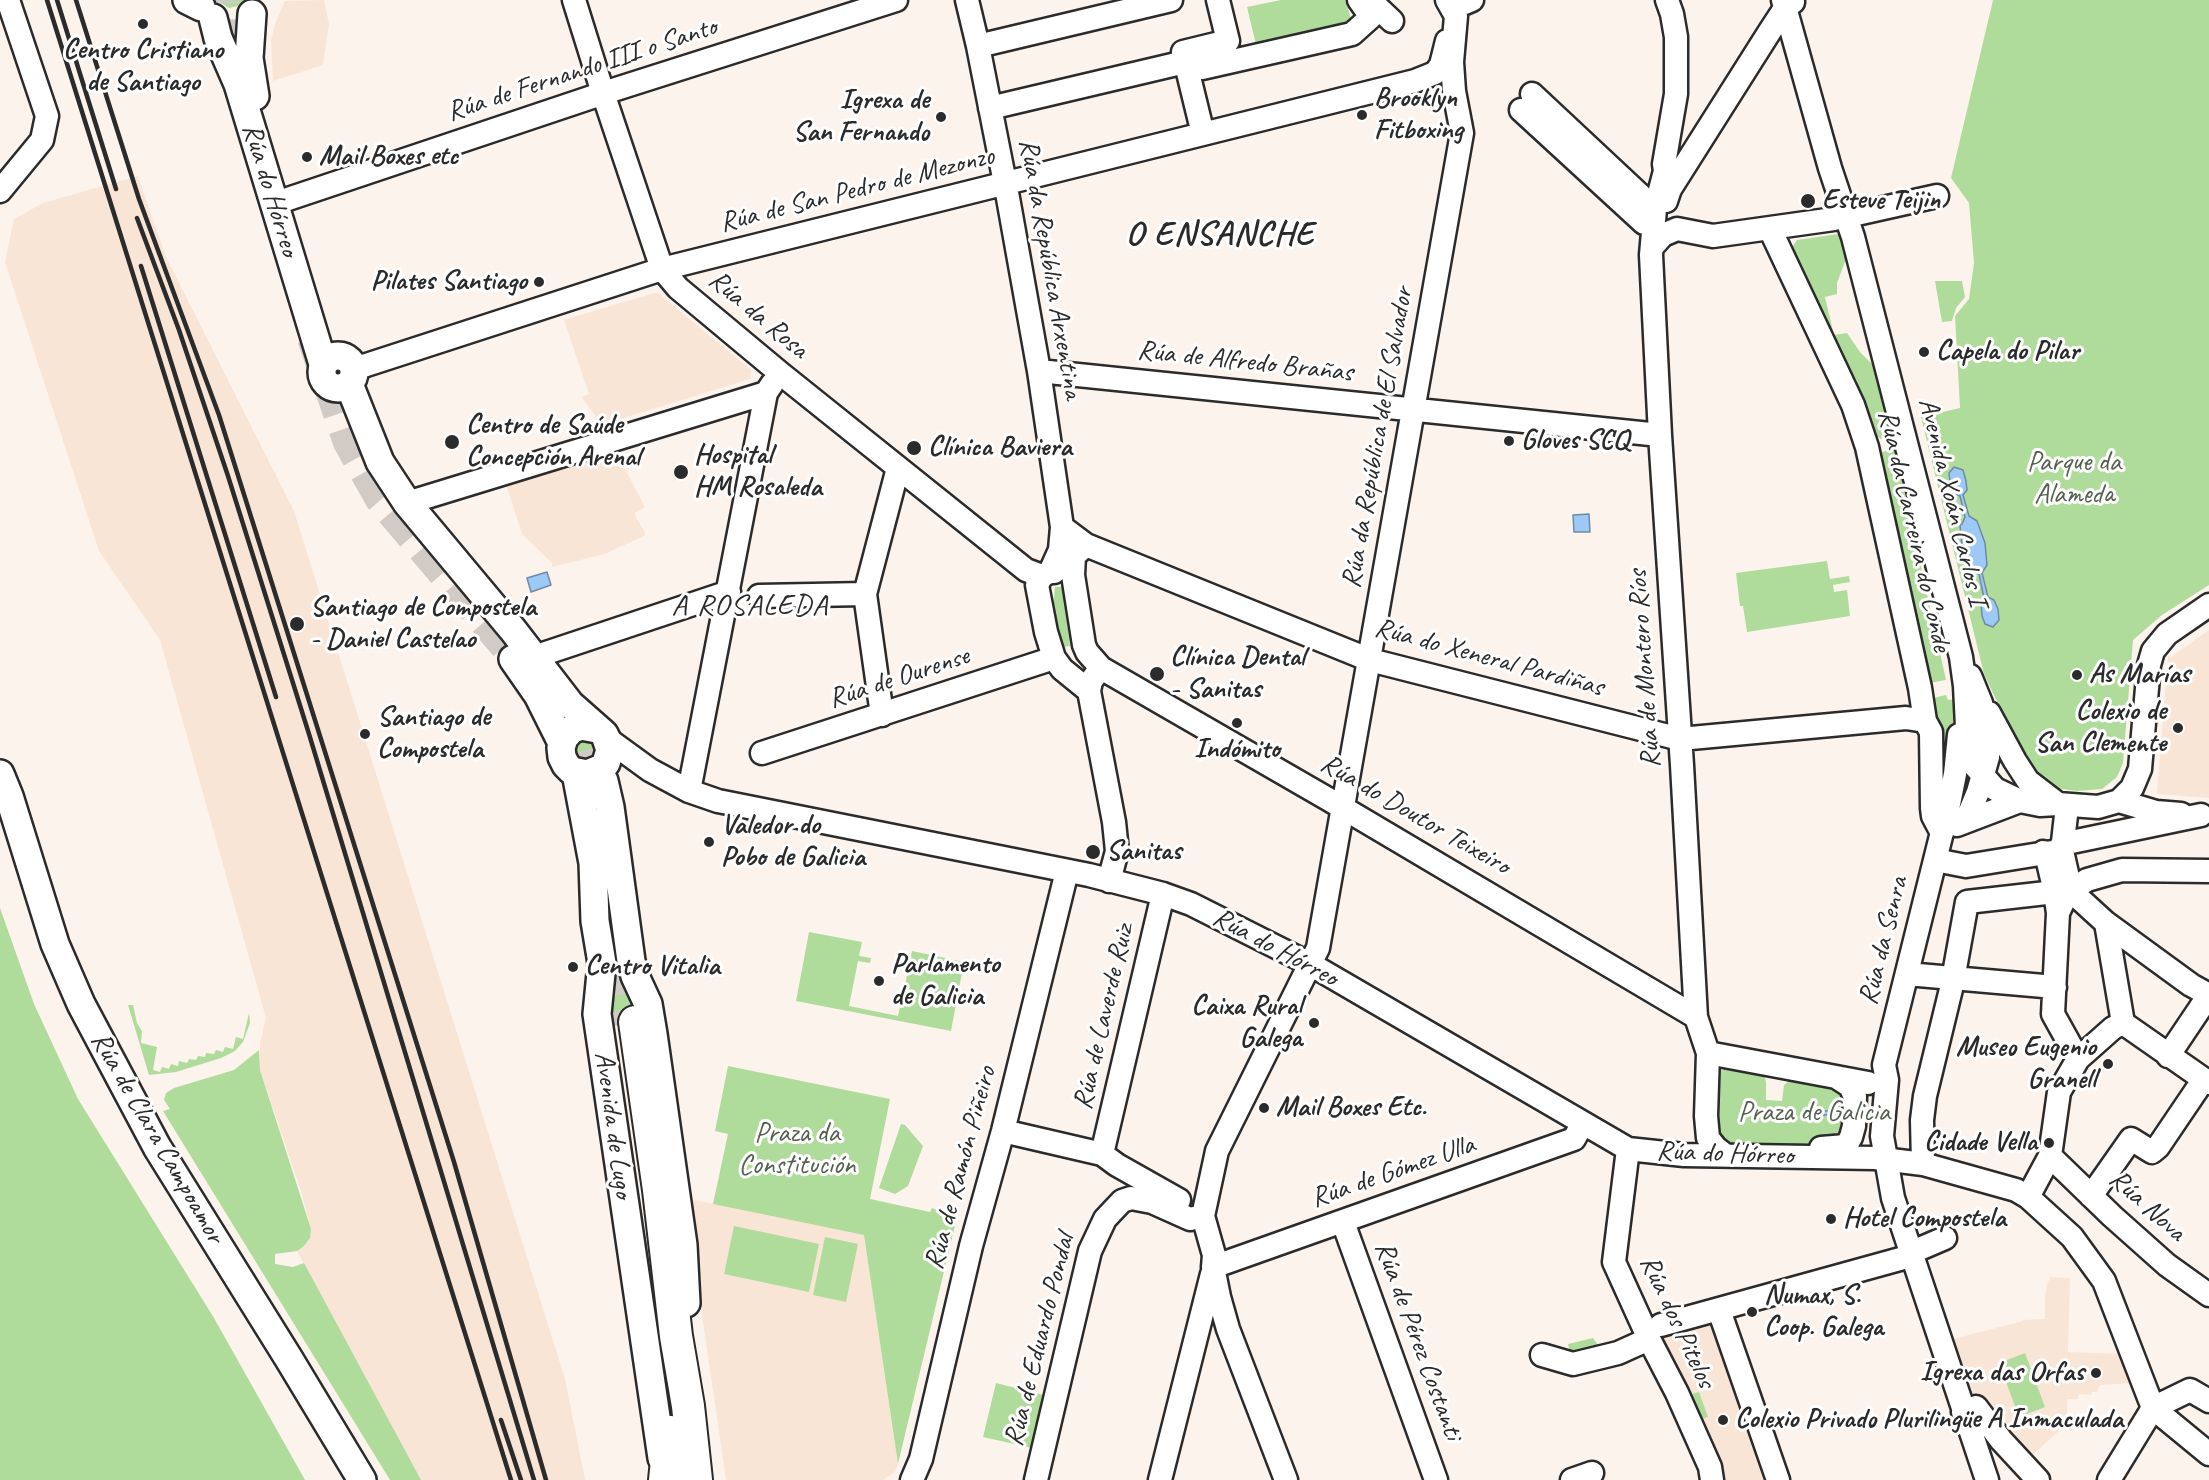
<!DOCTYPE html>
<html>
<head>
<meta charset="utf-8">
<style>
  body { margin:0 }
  canvas { display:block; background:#fcf3ec }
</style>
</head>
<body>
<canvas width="2209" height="1480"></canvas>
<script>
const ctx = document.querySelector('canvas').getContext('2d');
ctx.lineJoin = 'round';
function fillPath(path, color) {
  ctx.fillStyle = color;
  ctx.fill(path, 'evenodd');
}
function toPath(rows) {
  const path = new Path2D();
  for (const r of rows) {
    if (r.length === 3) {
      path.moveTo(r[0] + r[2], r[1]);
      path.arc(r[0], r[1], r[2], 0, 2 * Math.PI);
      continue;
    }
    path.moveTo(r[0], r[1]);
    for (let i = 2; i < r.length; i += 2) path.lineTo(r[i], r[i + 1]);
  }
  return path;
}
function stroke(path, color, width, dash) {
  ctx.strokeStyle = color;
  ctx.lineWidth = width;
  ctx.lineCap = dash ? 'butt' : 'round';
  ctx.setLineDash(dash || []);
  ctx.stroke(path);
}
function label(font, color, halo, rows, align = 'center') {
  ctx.font = font + ' Caveat,sans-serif';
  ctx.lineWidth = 6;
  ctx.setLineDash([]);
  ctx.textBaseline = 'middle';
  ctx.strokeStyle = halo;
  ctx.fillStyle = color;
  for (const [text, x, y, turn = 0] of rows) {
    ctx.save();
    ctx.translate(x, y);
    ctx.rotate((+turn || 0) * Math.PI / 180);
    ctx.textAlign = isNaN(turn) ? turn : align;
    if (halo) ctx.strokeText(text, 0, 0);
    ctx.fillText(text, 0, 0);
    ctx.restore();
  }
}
fillPath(toPath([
  [324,0,329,24,323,65,273,81,271,40,275,24,285,1],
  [138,176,166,257,294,511,565,1379,585,1480,419,1480,364,1385,297,1251,303,1247,311,1229,301,1191,260,1070,260,1043,266,1018,160,640,99,551,5,262,14,219,43,203],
  [654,293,658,293,751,370,750,379,598,426,595,415,581,397,589,394,564,320],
  [615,450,645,507,634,513,646,535,605,554,552,567,552,563,522,534,505,481],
  [2209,630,2209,798,2157,794,2168,656,2171,657],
  [685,1198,864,1235,898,1464,895,1472,887,1477,883,1480,726,1480],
  [2050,1277,2069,1278,2070,1280,2068,1352,2128,1354,2131,1365,2131,1383,2100,1385,2097,1392,2092,1392,2091,1395,2079,1394,2078,1399,2067,1399,2067,1416,2062,1428,2025,1462,1974,1397,1953,1339,2023,1321,2023,1320,2045,1319,2045,1296,2047,1283,2048,1283],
  [1715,1321,1767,1480,1722,1480,1657,1335]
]), '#f9e5d6');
fillPath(toPath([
  [216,0,248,0,242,5,229,8],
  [1281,0,1345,0,1351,18,1336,30,1257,49,1247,7],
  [1993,0,2209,0,2209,585,2162,615,2133,640,2123,763,2117,777,2102,789,2077,791,2055,788,2038,775,2019,748,1984,674,1921,417,1960,408,1955,316,1969,299,1974,263,1969,203,1951,178],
  [1838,234,1842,236,1848,254,1837,283,1837,294,1825,297,1834,335,1847,333,1860,352,1874,366,1892,438,1881,439,1869,431,1856,379,1843,362,1790,250,1797,240],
  [1935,281,1962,281,1965,297,1956,308,1952,321,1942,322],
  [1895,449,1946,680,1929,683,1882,452],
  [1827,561,1830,579,1849,576,1850,582,1833,585,1834,592,1847,590,1850,616,1747,632,1743,606,1740,606,1736,573],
  [1055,587,1063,587,1070,646,1063,647,1053,609],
  [1946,695,1948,700,1957,699,1957,713,1954,736,1938,808,1929,699],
  [586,750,10],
  [601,815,643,1006,625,1021,611,1025],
  [0,908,34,1004,78,1099,214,1318,305,1480,0,1480],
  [809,932,862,942,859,956,871,958,870,963,858,961,849,1006,898,1016,908,971,897,968,898,964,909,966,912,951,964,962,951,1031,796,1001],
  [128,1005,133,1005,137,1023,142,1031,141,1043,157,1047,153,1070,160,1072,162,1067,169,1069,171,1064,178,1066,179,1061,187,1063,189,1059,196,1060,198,1056,205,1057,206,1053,214,1054,216,1050,223,1052,225,1047,233,1049,236,1037,243,1039,249,1013,250,1023,243,1042,235,1051,221,1058,176,1072,149,1075],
  [259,1050,260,1070,311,1229,310,1238,303,1247,297,1251,275,1254,275,1264,293,1267,304,1263,421,1480,390,1480,163,1111,170,1109,164,1100,166,1093,174,1088,234,1070],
  [728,1066,890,1099,870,1199,930,1212,932,1208,957,1217,898,1464,864,1235,713,1204,728,1134,715,1131],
  [1727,1067,1764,1075,1766,1082,1766,1100,1782,1101,1784,1085,1791,1079,1842,1089,1849,1128,1833,1145,1728,1143,1718,1136,1714,1075],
  [901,1124,905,1125,923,1146,908,1186,895,1194,879,1188],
  [734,1226,819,1244,809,1292,724,1274],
  [825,1237,858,1244,846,1302,813,1295],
  [1593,1338,1603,1352,1571,1358,1568,1344],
  [2025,1353,2045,1407,2019,1417,1999,1363],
  [996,1383,1044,1395,1032,1448,983,1437],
  [1699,1392,1708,1417,1702,1419,1692,1394]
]), '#afdc9b');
const water = toPath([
  [1954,467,1963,470,1966,481,1967,490,1963,495,1969,516,1977,521,1985,543,1987,565,1982,573,1988,597,1994,600,1998,609,1999,620,1993,627,1985,624,1982,616,1981,604,1984,598,1979,574,1971,570,1962,548,1960,525,1962,524,1965,517,1960,496,1954,493,1950,482,1949,473,1954,467],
  [1589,514,1590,532,1574,532,1573,515,1589,514],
  [547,572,551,585,531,592,527,578,547,572],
  [1804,1111,1843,1111,1843,1115,1804,1115,1804,1111]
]);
fillPath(water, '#9cc9f6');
stroke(water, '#6f8aa5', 1.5);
stroke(toPath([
  [223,50,220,40,223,0],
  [313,338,349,442,381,499,511,652,532,680],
  [557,710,572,739,582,765,590,801],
  [605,965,615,1026]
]), '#d2cbc5', 32, [32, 16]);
const minor = toPath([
  [574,0,603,93,662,269,678,288,780,373,1026,570,1042,576],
  [967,0,978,46,1008,198,1039,371,1062,527,1060,550,1050,572],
  [1363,0,1372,2,1392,21],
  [1667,0,1672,14,1676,37,1676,94,1664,164,1665,171,1669,176,1676,177],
  [1783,0,1830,168,1853,237,1961,657,1965,686,1968,747,1973,764,1995,789,2020,801,2040,805,2058,804,2098,807,2119,801,2132,788,2140,769,2149,665,2153,651,2167,634,2209,605],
  [1449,3,1465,3,1472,0],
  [978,46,1171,0],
  [1532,94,1655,209],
  [990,108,1185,62,1202,68,1352,34,1371,17,1359,0],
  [1521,110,1644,223],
  [1203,134,1183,52,1228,41,1218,0],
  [1665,171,1655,209,1651,255,1660,435,1682,765,1696,1017,1708,1053,1706,1116,1708,1138,1716,1148,1725,1155],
  [0,191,42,140,47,116,8,0],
  [288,199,613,90,896,0],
  [1666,201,1670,189,1770,31,1785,8,1793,2],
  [1770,229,1853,405,1867,447,1920,688,1925,721,1931,732,1932,808,1933,816,1942,833],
  [1652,247,1663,235,1677,229,1713,236,1834,219,1937,196],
  [354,369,662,269,1415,81,1435,73,1441,65,1447,41],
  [1039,371,1660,435],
  [407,503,766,393,772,384],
  [1062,527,1086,545,1370,660,1680,739,1906,718,1925,721],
  [1086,545,1074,556,1073,575,1084,645,1087,652,1101,668,1328,799,1696,1017],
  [1054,572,1050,572,1042,576,1037,585,1046,632,1054,658,1062,669,1089,691],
  [759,596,865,594],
  [534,657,729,592],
  [1101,668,1091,681,1089,691,1114,822,1117,851,1109,881],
  [1989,713,2015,761,2028,781,2058,804],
  [882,715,865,594,898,468],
  [1959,735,1955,774,1949,804,1884,1065,1887,1080,1882,1136,1893,1198,1987,1480],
  [606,738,650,770,689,791,718,801,1089,875,1163,894,1191,904,1310,964,1628,1149,1684,1155,1875,1158,1923,1164,2016,1190,2028,1197,2072,1237,2104,1281,2153,1408,2209,1454],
  [762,753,1054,658],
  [689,791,766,393],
  [2119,801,2156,812,2181,814],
  [2067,806,2062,851,2071,891,2106,923,2191,985,2209,995],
  [1966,821,1978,792,1988,757,1988,738,1981,703,1970,676],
  [1957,825,2020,801],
  [2062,844,2201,815],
  [2043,852,2048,862,2055,892,2067,893,2087,880,2122,870,2209,871],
  [1935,860,1966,866,2058,851],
  [2064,900,2058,913,2053,1014,2078,1059],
  [2106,923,2123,1023,2209,1083],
  [1907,974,2055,987],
  [1708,1053,1868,1083],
  [2168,1056,2209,995],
  [1003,1131,1102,1154,1117,1165,1179,1200],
  [1821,1148,1846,1146,1851,1137,1854,1126,1855,1097,1850,1086,1836,1077],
  [1628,1149,1614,1262,1649,1339,1677,1393,1710,1467,1712,1480],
  [1102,1154,1163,894],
  [2050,1156,2112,1216,2167,1265,2209,1295],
  [1923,1164,1922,1120,1925,1096,1952,985,1967,902,2055,892,2058,913],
  [2091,1196,2131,1139,2152,1152,2158,1147,2204,1079],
  [2028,1197,2050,1156,2059,1092,2078,1059,2113,1028,2123,1023],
  [1343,1222,1436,1480],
  [1910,1253,1945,1238],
  [1213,1267,1574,1139,1583,1123],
  [1719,1310,1778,1480],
  [1661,1325,1911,1256],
  [1542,1355,1573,1364,1618,1353,1649,1339],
  [2153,1408,2190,1390,2209,1401],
  [1963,1412,1976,1407,2001,1440,2038,1480],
  [912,1480,921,1459,971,1246,1003,1131,1067,871],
  [1036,1480,1090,1251,1105,1219,1122,1201,1131,1198,1152,1202,1190,1219,1203,1216],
  [1160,1480,1212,1274],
  [1286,1480,1228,1329,1219,1297,1213,1267,1214,1255,1203,1216,1217,1151,1318,948,1462,133,1454,91,1452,62,1456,16,1447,0],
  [1572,1480,1592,1473],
  [2109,1480,2153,1408]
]);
const major = toPath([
  [187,0,201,7],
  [252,14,249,58,255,96],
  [213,18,218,38,238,84,323,364],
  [338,372,16],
  [349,384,380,462,407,503,513,630,570,704,604,734,606,738,610,750,606,763,602,768,587,774,572,771,566,765,562,757,561,748,564,738,571,730,581,726,597,729],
  [513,659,538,695,562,743],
  [598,771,604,781,610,807,631,961,635,976,648,1004,653,1034,683,1245,686,1303],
  [576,773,593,863,595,921,602,963,597,1014,662,1458],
  [0,774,9,796,55,944,81,1004,157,1147,289,1359,362,1480]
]);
const highway = toPath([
  [635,1022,659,1190,676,1336,688,1406,696,1480],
  [665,1480,670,1432]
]);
stroke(minor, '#2b2b2b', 27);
stroke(major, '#2b2b2b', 32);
stroke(highway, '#2b2b2b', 36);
stroke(minor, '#fff', 22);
stroke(major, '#fff', 27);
stroke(highway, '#fff', 32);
stroke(toPath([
  [47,0,511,1480],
  [57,0,116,189],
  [76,0,139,199,219,415,454,1162,546,1480],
  [137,218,179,330,228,476,309,734,534,1480],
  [141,266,276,697],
  [501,1420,521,1480]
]), '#2b2b2b', 4.5);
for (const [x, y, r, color] of [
  [143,24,6,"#2b2b2b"],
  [1362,115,6,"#2b2b2b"],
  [941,117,6,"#2b2b2b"],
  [307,157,6,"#2b2b2b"],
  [1808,201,8,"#2b2b2b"],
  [539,282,6,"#2b2b2b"],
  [1924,352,6,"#2b2b2b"],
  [1509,441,6,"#2b2b2b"],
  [452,442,8,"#2b2b2b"],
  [914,448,8,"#2b2b2b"],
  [681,472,8,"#2b2b2b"],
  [297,624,8,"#2b2b2b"],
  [1157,674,8,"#2b2b2b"],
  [2077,675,6,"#2b2b2b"],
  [1237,723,6,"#2b2b2b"],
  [2178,728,6,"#2b2b2b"],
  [365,734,6,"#2b2b2b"],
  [709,842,6,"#2b2b2b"],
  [1093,852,8,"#2b2b2b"],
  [573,967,6,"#2b2b2b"],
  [879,981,6,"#2b2b2b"],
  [1314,1023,6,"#2b2b2b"],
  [2108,1064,6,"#2b2b2b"],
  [1264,1108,6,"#2b2b2b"],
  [2049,1143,6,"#2b2b2b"],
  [1831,1219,6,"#2b2b2b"],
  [1752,1312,6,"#2b2b2b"],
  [2096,1373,6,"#2b2b2b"],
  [1723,1420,6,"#2b2b2b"]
]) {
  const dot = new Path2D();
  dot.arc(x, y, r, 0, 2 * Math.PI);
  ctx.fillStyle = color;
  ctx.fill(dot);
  stroke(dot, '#fff', 2);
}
label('bold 28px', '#2b2b2b', '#fff', [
  ["Centro Cristiano",143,51,"center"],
  ["de Santiago",143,83,"center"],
  ["Brooklyn",1374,99],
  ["Fitboxing",1374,131],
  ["Igrexa de",929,101,"right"],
  ["San Fernando",929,133,"right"],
  ["Mail Boxes etc",319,157],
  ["Esteve Teijin",1822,201],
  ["Pilates Santiago",527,282,"right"],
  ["Capela do Pilar",1936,352],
  ["Centro de Saúde",466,426],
  ["Concepción Arenal",466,458],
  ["Gloves SCQ",1521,441],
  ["Clínica Baviera",928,448],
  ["Hospital",694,456],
  ["HM Rosaleda",694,488],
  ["Santiago de Compostela",310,608],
  ["- Daniel Castelao",310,640],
  ["Clínica Dental",1170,658],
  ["- Sanitas",1170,690],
  ["As Marías",2089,675],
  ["Colexio de",2166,712,"right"],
  ["San Clemente",2166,744,"right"],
  ["Santiago de",377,718],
  ["Compostela",377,750],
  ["Indómito",1237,750,"center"],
  ["Valedor do",721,826],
  ["Pobo de Galicia",721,858],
  ["Sanitas",1106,852],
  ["Parlamento",891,965],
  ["de Galicia",891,997],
  ["Centro Vitalia",585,967],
  ["Caixa Rural",1302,1007,"right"],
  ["Galega",1302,1039,"right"],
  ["Museo Eugenio",2096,1048,"right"],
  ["Granell",2096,1080,"right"],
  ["Mail Boxes Etc.",1276,1108],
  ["Cidade Vella",2037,1143,"right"],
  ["Hotel Compostela",1843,1219],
  ["Numax, S.",1764,1296],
  ["Coop. Galega",1764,1328],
  ["Igrexa das Orfas",2084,1373,"right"],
  ["Colexio Privado Plurilingüe A Inmaculada",1735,1420]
], 'left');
label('28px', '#2b2b2b', '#fff', [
  ["Rúa de Fernando III o Santo",582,70,-18],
  ["Rúa do Hórreo",270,190,73],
  ["Rúa de San Pedro de Mezonzo",857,190,-14],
  ["Rúa da República Arxentina",1050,269,80],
  ["Rúa da Rosa",758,315,40],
  ["Rúa de Alfredo Brañas",1245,362,6],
  ["Rúa da República de El Salvador",1378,438,-80],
  ["Avenida Xoán Carlos I",1952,502,76],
  ["Rúa da Carreira do Conde",1914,531,77],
  ["Rúa do Xeneral Pardiñas",1489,658,15],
  ["Rúa de Montero Ríos",1645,669,-94],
  ["Rúa de Ourense",899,678,-18],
  ["Rúa do Doutor Teixeiro",1415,815,30],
  ["Rúa da Senra",1884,941,-76],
  ["Rúa do Hórreo",1275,948,28],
  ["Rúa de Laverde Ruiz",1104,1017,-77],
  ["Avenida de Lugo",613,1125,82],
  ["Rúa de Clara Campoamor",157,1138,60],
  ["Rúa do Hórreo",1725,1154,2],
  ["Rúa de Ramón Piñeiro",961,1168,-75],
  ["Rúa de Gómez Ulla",1393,1172,-19],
  ["Rúa Nova",2147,1206,42],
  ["Rúa dos Pitelos",1677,1322,65],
  ["Rúa de Eduardo Pondal",1040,1340,-76],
  ["Rúa de Pérez Costanti",1418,1341,70]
]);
label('28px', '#53604d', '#fff', [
  ["Parque da",2074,463],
  ["Alameda",2074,495],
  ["Praza de Galicia",1814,1113],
  ["Praza da",797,1134],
  ["Constitución",797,1166]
]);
ctx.letterSpacing = '1.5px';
label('30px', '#2b2b2b', '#fff', [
  ["A ROSALEDA",750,606]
]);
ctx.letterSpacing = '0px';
ctx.letterSpacing = '1.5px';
label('bold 34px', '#2b2b2b', '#fff', [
  ["O ENSANCHE",1220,235]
]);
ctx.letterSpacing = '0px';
</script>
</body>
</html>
